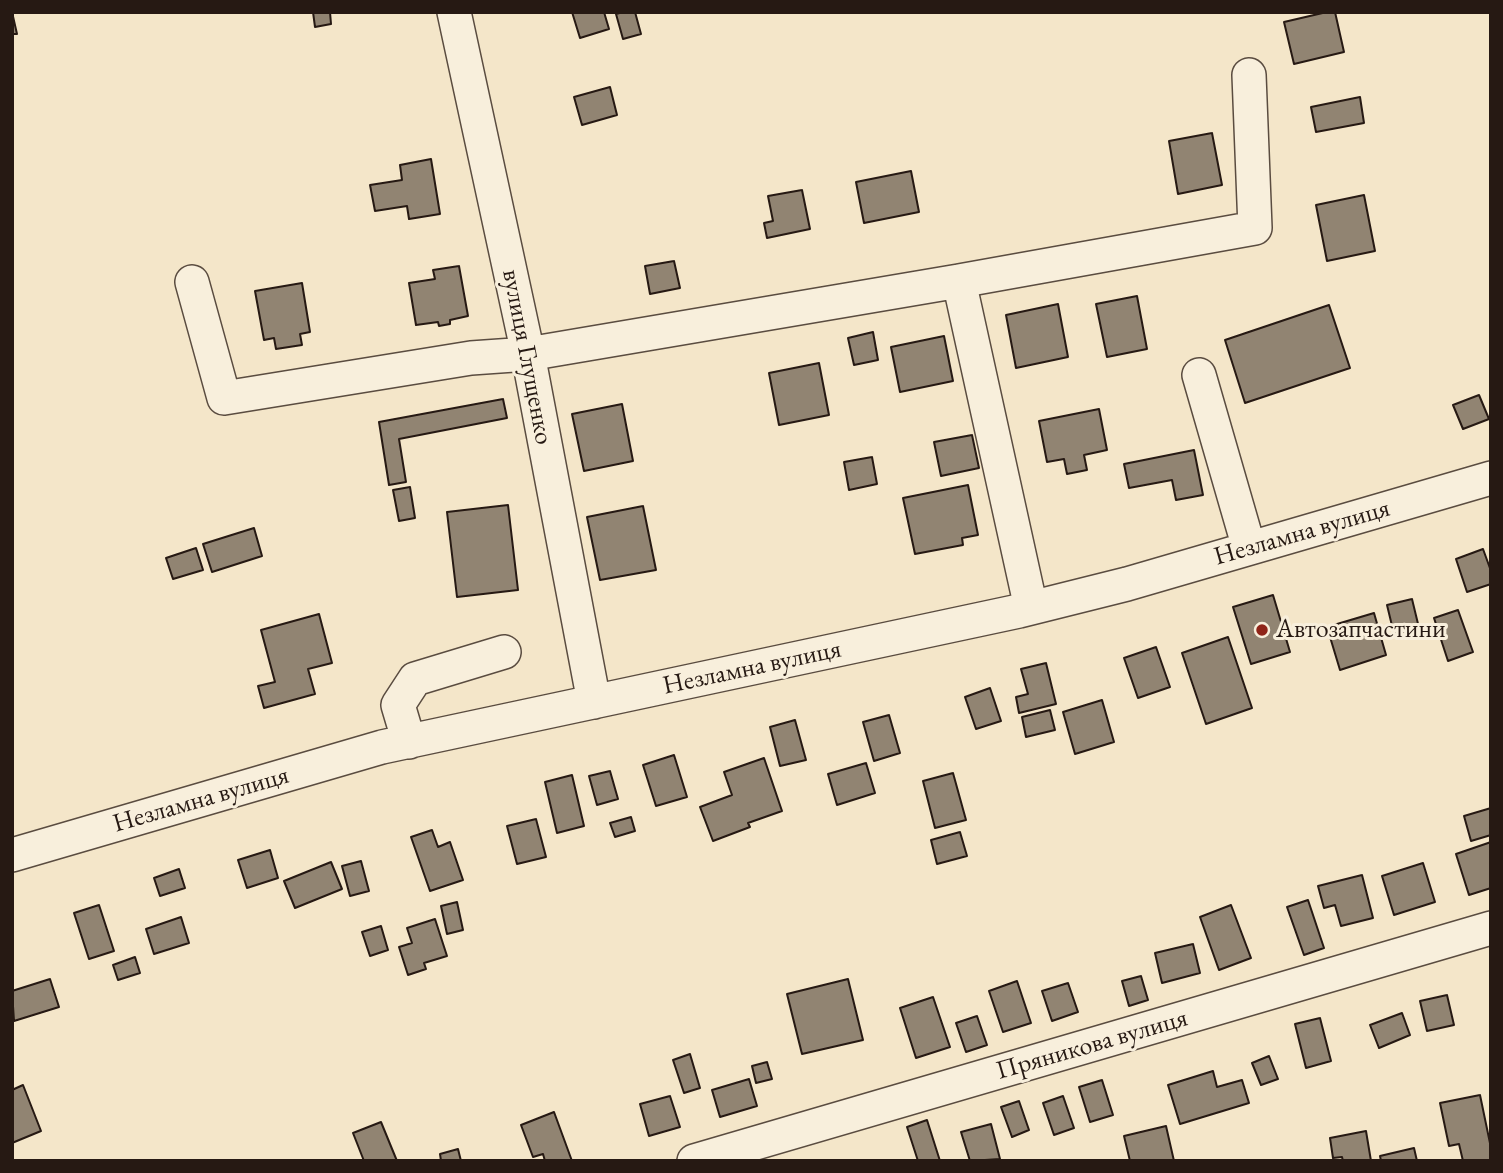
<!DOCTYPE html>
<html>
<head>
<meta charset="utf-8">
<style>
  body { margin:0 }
  #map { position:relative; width:1503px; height:1173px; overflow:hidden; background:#f4e6c9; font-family:"EB Garamond",serif }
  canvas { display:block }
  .frame { position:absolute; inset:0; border:14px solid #261913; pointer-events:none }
</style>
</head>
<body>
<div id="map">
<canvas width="1503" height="1173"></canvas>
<div class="frame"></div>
</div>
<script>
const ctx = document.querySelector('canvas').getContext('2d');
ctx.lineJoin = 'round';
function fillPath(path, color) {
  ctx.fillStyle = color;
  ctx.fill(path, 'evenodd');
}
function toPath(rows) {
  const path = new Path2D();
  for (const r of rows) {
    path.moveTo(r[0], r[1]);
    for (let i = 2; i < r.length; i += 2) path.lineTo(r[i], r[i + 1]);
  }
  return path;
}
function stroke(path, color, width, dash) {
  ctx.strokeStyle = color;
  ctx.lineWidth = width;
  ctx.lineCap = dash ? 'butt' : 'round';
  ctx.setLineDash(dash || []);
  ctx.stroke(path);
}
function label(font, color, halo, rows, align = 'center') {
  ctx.font = font + ' "EB Garamond",serif';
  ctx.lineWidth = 6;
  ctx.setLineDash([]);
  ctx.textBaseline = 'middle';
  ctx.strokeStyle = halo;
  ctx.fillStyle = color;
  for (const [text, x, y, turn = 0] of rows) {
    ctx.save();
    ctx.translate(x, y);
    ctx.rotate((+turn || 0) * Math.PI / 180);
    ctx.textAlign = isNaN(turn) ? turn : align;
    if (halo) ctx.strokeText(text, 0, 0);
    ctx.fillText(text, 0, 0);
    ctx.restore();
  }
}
const building = toPath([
  [12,12,17,34,12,34,12,12],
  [313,12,330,12,331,24,315,27,313,12],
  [572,12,604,12,609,29,580,38,572,12],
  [623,12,635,12,641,34,623,39,616,14,623,12],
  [1327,12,1335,12,1344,52,1294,64,1284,22,1327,12],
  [610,87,617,115,582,125,574,97,610,87],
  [1360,97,1364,123,1316,132,1311,107,1360,97],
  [1212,133,1222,185,1178,194,1169,141,1212,133],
  [431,159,440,214,409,219,407,206,375,211,370,185,402,180,400,165,431,159],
  [911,171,919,212,864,223,856,182,911,171],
  [802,190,810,229,767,238,764,223,773,221,768,196,802,190],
  [1364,195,1375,251,1327,261,1316,205,1364,195],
  [674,261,680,288,650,294,645,266,674,261],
  [459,266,468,316,450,320,450,324,439,326,438,322,416,325,409,283,435,279,433,270,459,266],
  [302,283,310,332,300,334,302,345,276,349,274,338,264,340,255,291,302,283],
  [1137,296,1147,349,1107,357,1096,304,1137,296],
  [1058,304,1068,357,1016,368,1006,315,1058,304],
  [1329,305,1350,368,1245,403,1225,340,1329,305],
  [873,332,878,360,854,365,848,338,873,332],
  [944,336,953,381,900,392,891,347,944,336],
  [819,363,829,415,779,425,769,373,819,363],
  [1479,395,1489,419,1463,429,1453,405,1479,395],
  [503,399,507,418,399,439,406,482,389,485,379,422,503,399],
  [622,404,633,461,584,471,572,414,622,404],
  [1099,409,1107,450,1084,455,1087,470,1067,474,1064,459,1047,462,1039,421,1099,409],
  [972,435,979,468,941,476,934,442,972,435],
  [1194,450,1203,495,1176,500,1172,480,1129,488,1124,464,1194,450],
  [872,457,877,484,849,490,844,462,872,457],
  [968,485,978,535,962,538,963,545,915,554,903,498,968,485],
  [410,487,415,518,399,521,393,490,410,487],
  [508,505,518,590,457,597,447,512,508,505],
  [643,506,656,570,600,580,587,517,643,506],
  [254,528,262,556,212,572,203,544,254,528],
  [196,548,203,570,173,579,166,558,196,548],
  [1483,549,1491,571,1491,584,1467,592,1456,559,1483,549],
  [1273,595,1290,652,1251,664,1233,607,1273,595],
  [1412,599,1419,628,1394,634,1387,605,1412,599],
  [1458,610,1473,652,1448,661,1434,618,1458,610],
  [1374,613,1386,655,1340,670,1327,627,1374,613],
  [319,614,332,663,308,669,315,694,264,708,258,686,275,682,261,630,319,614],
  [1228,637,1252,708,1206,724,1182,653,1228,637],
  [1156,647,1170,687,1138,698,1124,658,1156,647],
  [1046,663,1056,704,1019,713,1016,697,1028,694,1021,669,1046,663],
  [990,688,1001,721,976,729,965,697,990,688],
  [1102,700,1114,742,1075,754,1063,712,1102,700],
  [1050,710,1055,730,1026,737,1022,717,1050,710],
  [889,715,900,753,874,761,863,722,889,715],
  [795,720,806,760,780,766,770,727,795,720],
  [674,755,687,797,656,806,643,765,674,755],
  [764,758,782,811,748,823,750,827,713,841,700,807,732,795,724,772,764,758],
  [866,763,875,793,837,805,828,774,866,763],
  [610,771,618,799,597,805,589,776,610,771],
  [953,773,966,820,935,828,923,781,953,773],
  [572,775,584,826,557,833,545,782,572,775],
  [1491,808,1491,835,1471,841,1464,816,1491,808],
  [631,817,635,831,615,837,610,823,631,817],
  [536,819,546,857,517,864,507,826,536,819],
  [432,830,438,847,450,842,463,880,430,891,411,837,432,830],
  [960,832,967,856,937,864,931,840,960,832],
  [1491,842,1491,888,1469,895,1456,854,1491,842],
  [270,850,278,878,247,888,238,860,270,850],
  [361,861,369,891,350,896,342,866,361,861],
  [331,862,342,889,295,908,284,881,331,862],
  [1423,863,1435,902,1394,915,1382,876,1423,863],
  [179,869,185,888,160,896,154,878,179,869],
  [1362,875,1373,918,1341,926,1335,905,1324,908,1318,886,1362,875],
  [1308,900,1324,948,1304,955,1287,907,1308,900],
  [457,902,463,930,447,934,441,906,457,902],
  [99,905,114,951,89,959,74,913,99,905],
  [1231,905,1251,958,1219,970,1200,917,1231,905],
  [181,917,189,943,154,954,146,929,181,917],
  [435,919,447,956,424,963,426,969,408,975,399,947,412,943,407,928,435,919],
  [381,926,388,950,370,956,362,932,381,926],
  [1193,944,1200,973,1162,983,1155,953,1193,944],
  [135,957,140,973,118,980,113,965,135,957],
  [1141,976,1148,1000,1129,1006,1122,981,1141,976],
  [50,979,59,1007,14,1021,12,991,50,979],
  [848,979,863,1040,802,1054,787,994,848,979],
  [1017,981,1031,1023,1003,1032,989,991,1017,981],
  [1068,983,1078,1012,1052,1021,1042,991,1068,983],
  [1447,995,1454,1025,1427,1031,1420,1001,1447,995],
  [933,997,950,1047,916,1058,900,1008,933,997],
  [1402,1013,1410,1035,1379,1048,1370,1025,1402,1013],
  [977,1016,987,1045,966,1052,956,1023,977,1016],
  [1320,1018,1331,1061,1306,1068,1295,1024,1320,1018],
  [690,1054,700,1088,684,1093,673,1060,690,1054],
  [1269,1056,1278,1079,1261,1085,1252,1063,1269,1056],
  [767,1062,772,1079,756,1083,752,1066,767,1062],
  [1213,1071,1217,1087,1242,1080,1249,1103,1180,1124,1168,1085,1213,1071],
  [749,1079,757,1106,720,1117,712,1090,749,1079],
  [1102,1080,1113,1115,1090,1122,1079,1087,1102,1080],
  [23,1085,41,1131,12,1143,12,1090,23,1085],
  [1480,1095,1491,1148,1491,1160,1463,1161,1459,1144,1449,1146,1440,1103,1480,1095],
  [670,1096,680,1127,649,1136,640,1104,670,1096],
  [1063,1096,1074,1128,1054,1135,1043,1103,1063,1096],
  [1019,1101,1029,1130,1012,1137,1001,1107,1019,1101],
  [554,1112,572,1161,545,1161,543,1154,533,1157,521,1125,554,1112],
  [927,1120,940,1161,918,1161,907,1127,927,1120],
  [381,1122,397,1161,364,1161,353,1133,381,1122],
  [991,1124,1000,1159,970,1161,961,1132,991,1124],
  [1166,1126,1174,1161,1130,1161,1124,1136,1166,1126],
  [1366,1131,1371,1161,1343,1161,1342,1157,1333,1158,1330,1138,1366,1131],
  [1414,1148,1417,1161,1381,1161,1380,1156,1414,1148],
  [458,1149,461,1161,441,1161,440,1154,458,1149]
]);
fillPath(building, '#918472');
stroke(building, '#261913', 2);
const minor = toPath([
  [454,12,528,354,594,702],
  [959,281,1255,228,1249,75],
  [192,282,224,398,471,358,528,354,959,281,1031,608],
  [1199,375,1249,548],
  [409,742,398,705,415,679,504,652],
  [12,855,382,747,1019,611,1127,584,1491,478],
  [694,1161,1491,928]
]);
stroke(minor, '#5a4c40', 36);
stroke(minor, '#f8efdc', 33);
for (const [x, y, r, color] of [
  [1262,630,7,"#8f2418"]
]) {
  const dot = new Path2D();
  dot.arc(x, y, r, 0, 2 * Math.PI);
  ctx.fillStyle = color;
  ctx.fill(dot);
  stroke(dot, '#f8efdc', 2.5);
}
label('26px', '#261913', '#f8efdc', [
  ["вулиця Глущенко",527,357,79],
  ["Незламна вулиця",1302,533,-16],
  ["Незламна вулиця",752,668,-12],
  ["Незламна вулиця",201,800,-16],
  ["Пряникова вулиця",1092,1045,-16]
]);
label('26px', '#261913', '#f8efdc', [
  ["Автозапчастини",1276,630]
], 'left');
</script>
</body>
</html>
